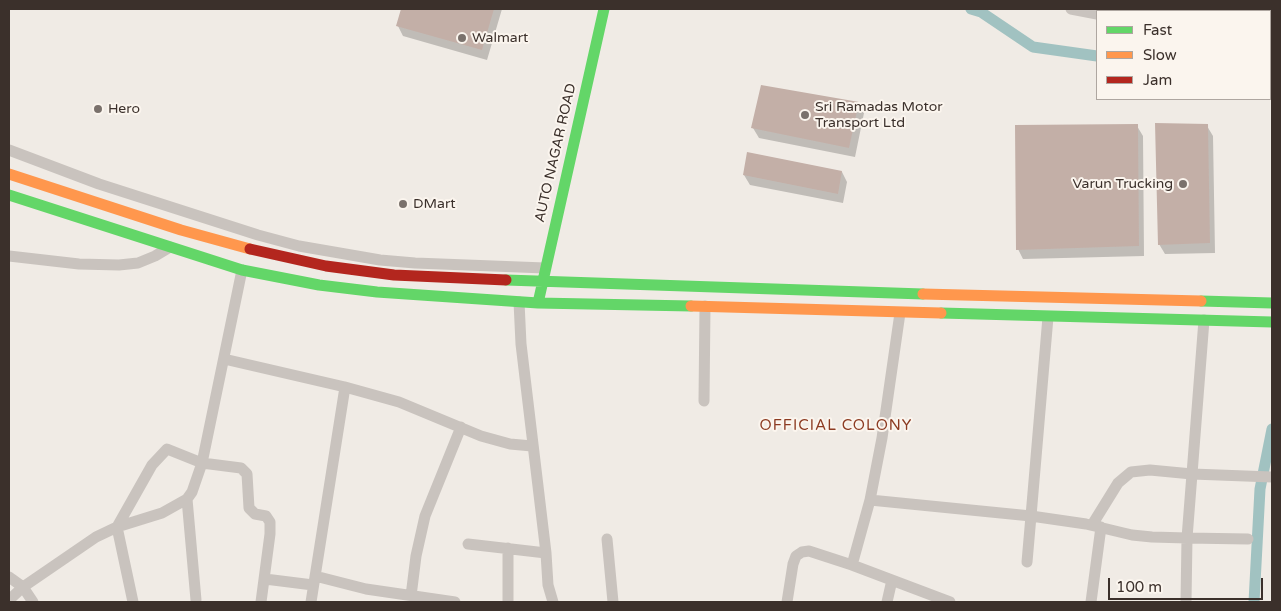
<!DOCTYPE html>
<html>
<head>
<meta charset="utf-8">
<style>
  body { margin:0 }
  #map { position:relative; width:1281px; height:611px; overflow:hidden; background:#f0ebe5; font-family:"Varela Round",sans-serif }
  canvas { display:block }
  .frame { position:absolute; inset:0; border:10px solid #3b302b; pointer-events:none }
  .legend { position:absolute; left:1096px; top:10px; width:175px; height:90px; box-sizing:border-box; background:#fbf5ee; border:1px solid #aea6a0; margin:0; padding:6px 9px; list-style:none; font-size:15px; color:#3b302b }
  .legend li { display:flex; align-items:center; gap:10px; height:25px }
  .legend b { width:25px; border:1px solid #aea6a0 }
  .scale { position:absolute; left:1108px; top:578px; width:155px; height:22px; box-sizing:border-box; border:2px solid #3b302b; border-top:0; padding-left:6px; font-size:15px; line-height:18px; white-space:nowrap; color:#3b302b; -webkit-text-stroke:4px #fbf5ee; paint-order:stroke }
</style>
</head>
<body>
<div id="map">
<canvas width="1281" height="611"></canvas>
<div class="frame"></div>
<ul class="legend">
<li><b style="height:6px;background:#63d668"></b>Fast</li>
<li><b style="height:6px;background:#ff974d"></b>Slow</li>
<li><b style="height:6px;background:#b3261e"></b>Jam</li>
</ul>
<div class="scale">100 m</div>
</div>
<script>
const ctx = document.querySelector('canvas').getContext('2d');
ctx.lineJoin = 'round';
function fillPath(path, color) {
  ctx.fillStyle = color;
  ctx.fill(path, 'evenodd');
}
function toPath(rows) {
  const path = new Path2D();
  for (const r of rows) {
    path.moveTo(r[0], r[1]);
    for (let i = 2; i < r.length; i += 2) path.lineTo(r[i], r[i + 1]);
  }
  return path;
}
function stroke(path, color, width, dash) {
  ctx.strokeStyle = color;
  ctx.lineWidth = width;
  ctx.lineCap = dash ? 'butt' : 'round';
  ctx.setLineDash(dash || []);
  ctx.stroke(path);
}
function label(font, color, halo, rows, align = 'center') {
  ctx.font = font + ' "Varela Round",sans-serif';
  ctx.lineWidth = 4;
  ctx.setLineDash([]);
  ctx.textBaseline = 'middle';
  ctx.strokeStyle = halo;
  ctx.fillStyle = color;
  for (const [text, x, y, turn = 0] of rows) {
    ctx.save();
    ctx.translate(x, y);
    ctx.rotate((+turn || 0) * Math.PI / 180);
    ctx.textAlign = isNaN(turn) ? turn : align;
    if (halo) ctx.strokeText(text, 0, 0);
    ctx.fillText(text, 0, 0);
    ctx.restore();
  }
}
fillPath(toPath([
  [403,9,502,9,487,60,403,36,398,26],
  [858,103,864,113,855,157,759,138,753,128],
  [1137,126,1143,136,1144,256,1023,259,1018,249],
  [1207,126,1213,136,1215,253,1165,254,1159,244],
  [842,172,847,182,843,203,750,185,744,175]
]), '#0003');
stroke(toPath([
  [971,9,981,12,1033,47,1097,56],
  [1270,44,1272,44],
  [1254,602,1260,489,1272,429]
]), '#a1c2c1', 11);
fillPath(toPath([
  [401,9,494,9,482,50,396,26],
  [761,85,859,102,849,148,751,128],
  [1155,123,1208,124,1210,243,1158,245],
  [1138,124,1139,246,1016,250,1015,125],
  [747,152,842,171,838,194,743,175]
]), '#c3afa7');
stroke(toPath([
  [1071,9,1097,14],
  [1121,11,1121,9],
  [1271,31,1272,25],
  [9,150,99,184,258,235,299,246,380,260,415,263,545,268],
  [9,256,79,264,119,265,138,263,155,256,170,247],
  [519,302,521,344,546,553,548,585,553,602],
  [224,359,345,387,399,402,481,436,510,444,532,446],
  [704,401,705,306],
  [187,499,196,600],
  [870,500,1031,516,1048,317],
  [1092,525,1118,483,1131,472,1150,470,1192,474,1272,477],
  [607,539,613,602],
  [468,544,546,553],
  [1027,562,1031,516,1086,524,1132,535,1152,537,1187,538,1204,320],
  [852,565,950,602],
  [315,576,366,589,455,602],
  [9,577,23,587,33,602],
  [265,579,313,585],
  [411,596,416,556,425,516,461,427],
  [9,600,23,587,96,537,117,527,162,513,187,499,192,492,202,463,242,270],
  [133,602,117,527,152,465,167,449,202,463,241,468,247,474,249,508,255,514,266,516,270,522,270,534,261,602],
  [311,602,345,387],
  [508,602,508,548],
  [787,602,793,564,796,556,802,552,809,551,852,565,870,500,882,438,900,313],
  [887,602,892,580],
  [1091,602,1101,527],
  [1186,602,1187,538,1248,539]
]), '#c9c3be', 11);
stroke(toPath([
  [9,195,242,270,319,285,377,292,538,303,691,306],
  [506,280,923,294],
  [1201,301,1272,303],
  [538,303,604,9],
  [941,313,1272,322]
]), '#63d668', 11);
stroke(toPath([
  [9,174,181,230,250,249],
  [923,294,1201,301],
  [691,306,941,313]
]), '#ff974d', 11);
stroke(toPath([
  [250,249,326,266,394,275,506,280]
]), '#b3261e', 11);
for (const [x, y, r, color] of [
  [462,38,5,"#7a716c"],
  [98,109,5,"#7a716c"],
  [805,115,5,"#7a716c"],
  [1183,184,5,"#7a716c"],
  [403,204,5,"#7a716c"]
]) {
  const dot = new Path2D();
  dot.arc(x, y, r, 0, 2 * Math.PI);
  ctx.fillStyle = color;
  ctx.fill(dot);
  stroke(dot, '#fbf5ee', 2);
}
label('14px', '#3b302b', '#fbf5ee', [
  ["Walmart",472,38],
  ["Sri Ramadas Motor",815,107],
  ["Transport Ltd",815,123],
  ["Hero",108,109],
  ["Varun Trucking",1173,184,"right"],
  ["DMart",413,204]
], 'left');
label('14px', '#3b302b', '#fbf5ee', [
  ["AUTO NAGAR ROAD",556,153,-77]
]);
ctx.letterSpacing = '1px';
label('15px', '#8c3b22', '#fbf5ee', [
  ["OFFICIAL COLONY",836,426]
]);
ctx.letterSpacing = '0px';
</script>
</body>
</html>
